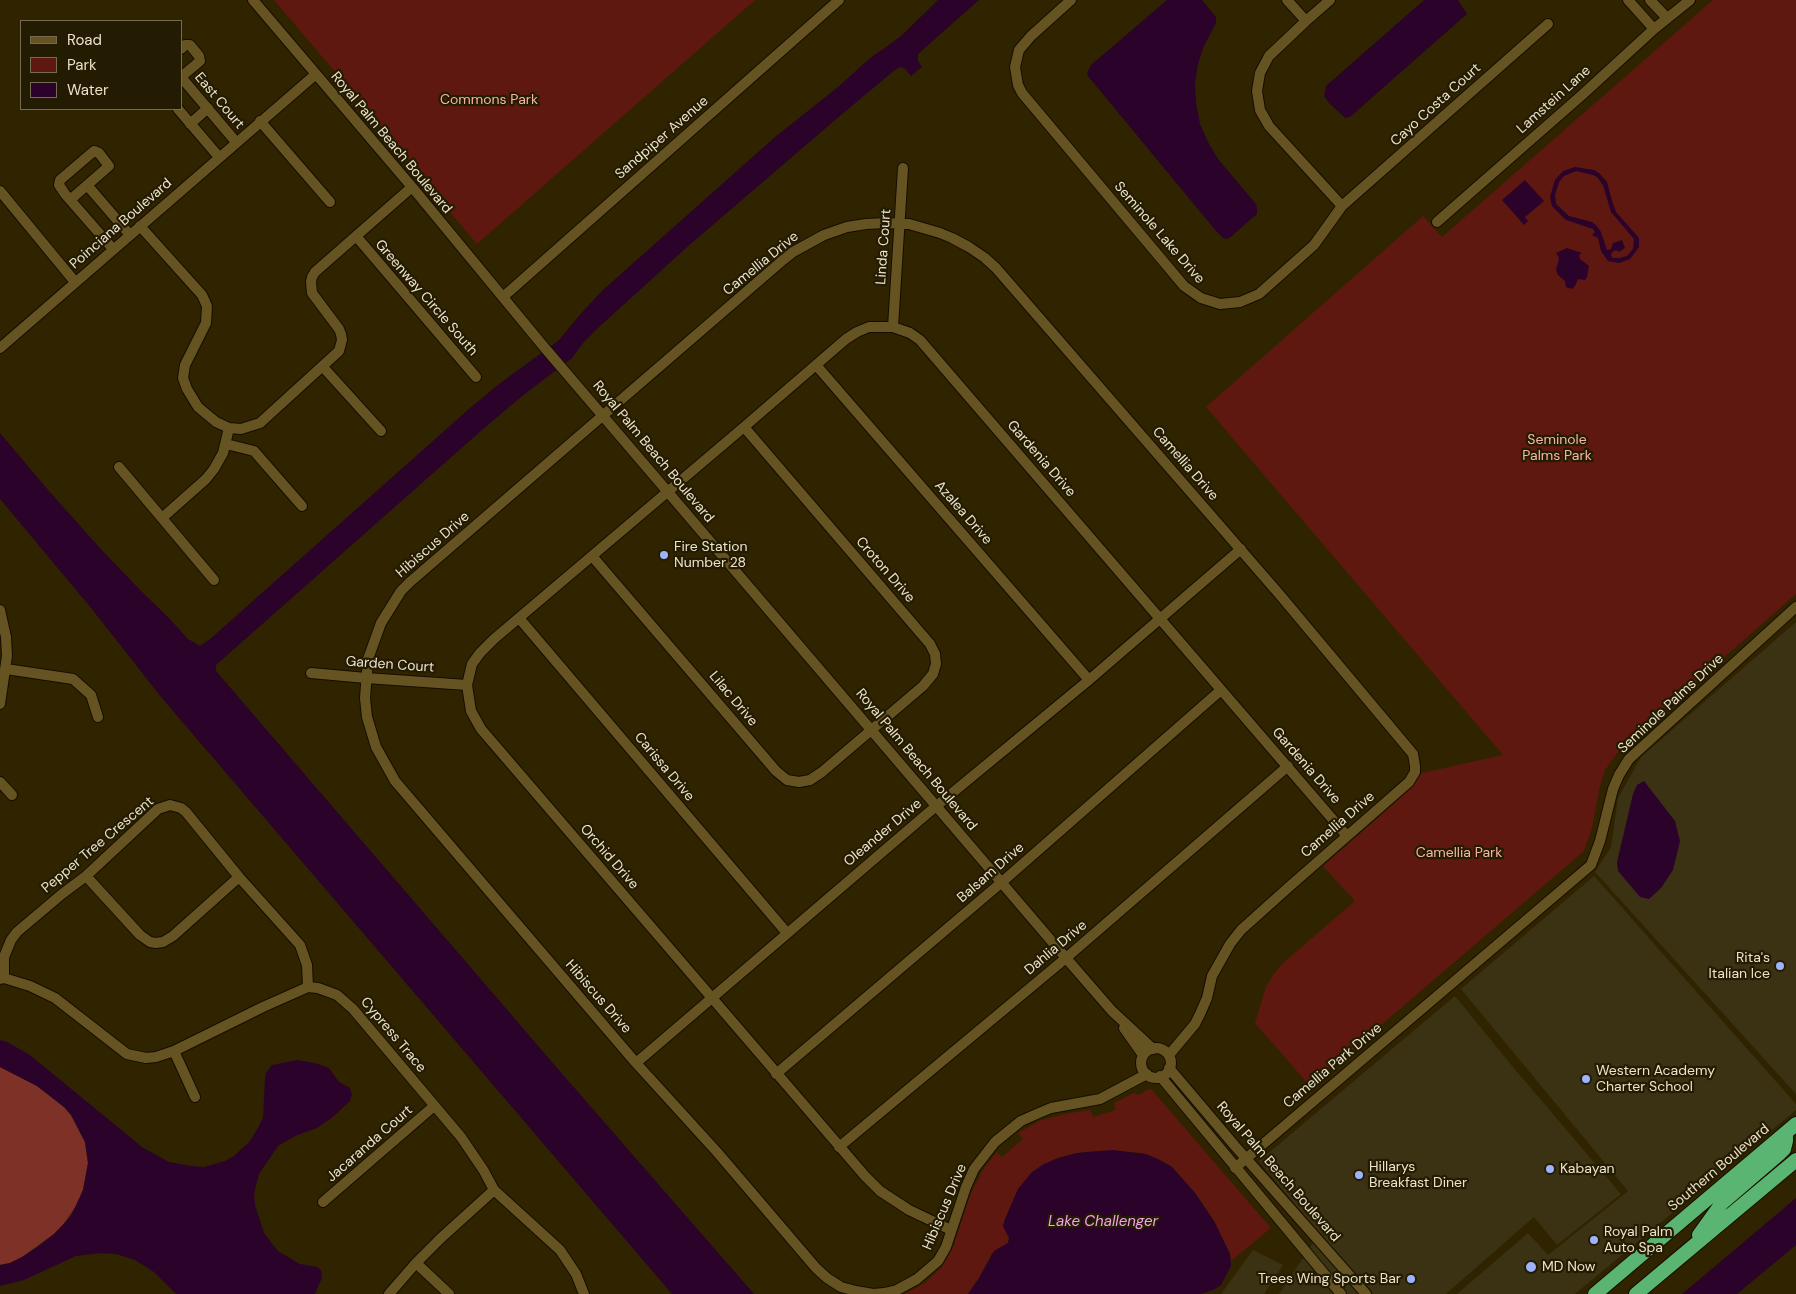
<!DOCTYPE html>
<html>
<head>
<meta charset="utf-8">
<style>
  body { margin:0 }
  #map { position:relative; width:1796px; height:1294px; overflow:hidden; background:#302400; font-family:"DM Sans",sans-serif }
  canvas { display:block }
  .legend { position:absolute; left:20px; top:20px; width:162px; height:90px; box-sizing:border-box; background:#231b02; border:1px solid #746b52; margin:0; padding:6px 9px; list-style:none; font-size:15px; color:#ede3ca }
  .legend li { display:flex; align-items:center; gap:10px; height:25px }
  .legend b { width:25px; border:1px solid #746b52 }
</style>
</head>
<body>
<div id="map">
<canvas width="1796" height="1294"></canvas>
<ul class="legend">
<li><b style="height:6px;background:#655422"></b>Road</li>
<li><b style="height:14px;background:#5e180f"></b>Park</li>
<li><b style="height:14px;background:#2b0229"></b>Water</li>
</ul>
</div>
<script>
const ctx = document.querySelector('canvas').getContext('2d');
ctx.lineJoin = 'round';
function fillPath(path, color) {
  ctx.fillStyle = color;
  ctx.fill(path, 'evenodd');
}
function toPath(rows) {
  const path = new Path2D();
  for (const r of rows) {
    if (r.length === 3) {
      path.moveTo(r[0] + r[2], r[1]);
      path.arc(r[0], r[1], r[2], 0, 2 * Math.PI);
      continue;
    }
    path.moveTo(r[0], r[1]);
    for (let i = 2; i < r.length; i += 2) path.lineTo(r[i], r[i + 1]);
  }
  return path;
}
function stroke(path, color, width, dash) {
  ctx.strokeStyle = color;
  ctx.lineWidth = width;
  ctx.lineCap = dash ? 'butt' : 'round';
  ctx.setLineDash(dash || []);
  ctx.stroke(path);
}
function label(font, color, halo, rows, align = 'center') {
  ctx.font = font + ' "DM Sans",sans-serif';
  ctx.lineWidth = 4.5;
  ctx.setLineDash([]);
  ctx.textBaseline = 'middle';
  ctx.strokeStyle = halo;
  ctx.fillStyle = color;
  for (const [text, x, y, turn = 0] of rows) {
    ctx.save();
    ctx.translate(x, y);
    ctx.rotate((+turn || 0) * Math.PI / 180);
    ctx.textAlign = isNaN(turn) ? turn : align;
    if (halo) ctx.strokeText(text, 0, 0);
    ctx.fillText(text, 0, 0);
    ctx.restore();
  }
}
fillPath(toPath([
  [1796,622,1796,1094,1595,872,1611,847,1618,798,1641,757],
  [1594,876,1796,1104,1796,1110,1575,1294,1457,1294,1528,1233,1548,1255,1628,1191,1461,989],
  [1455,996,1513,1067,1621,1194,1557,1245,1534,1217,1446,1294,1279,1294,1319,1234,1259,1161],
  [1253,1250,1283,1265,1264,1294,1221,1294]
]), '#3b3113');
fillPath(toPath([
  [274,0,755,0,477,244,422,179,411,161],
  [1713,0,1796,0,1796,594,1620,749,1605,770,1600,786,1592,828,1584,851,1310,1086,1255,1023,1266,987,1273,975,1282,964,1355,901,1323,866,1408,791,1422,773,1503,755,1206,407,1423,216,1442,237],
  [1149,1089,1152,1090,1271,1228,1231,1261,1230,1253,1214,1221,1196,1194,1172,1167,1146,1154,1133,1152,1094,1151,1077,1153,1058,1158,1012,1203,1003,1226,1009,1238,1008,1243,992,1253,979,1278,968,1294,905,1294,925,1283,940,1269,946,1260,953,1247,970,1195,984,1168,997,1152,1002,1157,1023,1139,1018,1133,1039,1121,1064,1114,1090,1110,1093,1117,1116,1110,1114,1103,1134,1093,1139,1095]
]), '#5e180f');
fillPath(toPath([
  [0,1067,37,1086,64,1107,71,1115,85,1142,88,1163,83,1190,78,1203,63,1225,54,1234,22,1257,10,1263,0,1265]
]), '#7e3126');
fillPath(toPath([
  [938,0,979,0,918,54,918,61,922,67,911,76,905,69,900,67,895,70,841,115,686,248,598,328,583,343,572,358,521,397,482,430,216,665,216,671,558,1069,754,1294,672,1294,161,697,91,608,0,499,0,433,49,491,100,548,141,591,169,618,188,639,200,646,210,639,470,408,499,384,558,341,584,310,603,290,775,137,838,87,870,58,900,37],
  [1167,0,1202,0,1216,17,1216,23,1203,48,1198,64,1195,83,1196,103,1200,124,1208,142,1218,159,1256,204,1257,208,1257,214,1252,218,1232,236,1227,239,1223,238,1216,231,1087,75,1088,71,1091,65],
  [1424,0,1458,0,1467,14,1350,117,1345,118,1329,103,1324,96,1326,86],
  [1575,167,1594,170,1599,173,1607,182,1612,201,1616,212,1639,238,1639,247,1630,259,1619,263,1608,261,1601,251,1598,238,1592,235,1595,232,1593,229,1566,220,1552,206,1550,197,1555,180,1563,171],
  [1576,171,1593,175,1597,177,1603,185,1611,212,1634,239,1633,249,1627,256,1620,258,1613,258,1611,256,1612,252,1616,250,1619,252,1625,248,1622,240,1613,243,1611,249,1607,250,1601,232,1596,225,1592,222,1569,216,1556,204,1555,195,1559,182,1564,176],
  [1525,180,1544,201,1525,217,1528,221,1524,225,1502,200],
  [1567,248,1582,253,1579,255,1580,259,1589,266,1587,277,1585,280,1578,279,1575,286,1572,289,1566,287,1565,281,1558,275,1556,270,1559,258,1556,253],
  [1644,781,1675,821,1680,841,1673,870,1661,888,1649,899,1640,897,1618,871,1617,862,1633,794,1637,785],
  [0,1040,7,1042,30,1055,142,1147,169,1162,192,1166,204,1167,225,1161,234,1156,250,1141,259,1126,263,1117,265,1078,266,1073,272,1065,297,1060,315,1063,329,1068,339,1082,350,1088,352,1094,350,1101,333,1117,317,1128,295,1136,278,1146,259,1174,254,1194,255,1205,264,1233,278,1251,300,1264,317,1267,321,1270,322,1278,315,1294,176,1294,154,1272,135,1260,116,1254,101,1253,76,1256,24,1280,0,1286,0,1265,10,1263,22,1257,36,1248,54,1234,71,1216,83,1190,88,1163,85,1142,71,1115,64,1107,37,1086,0,1067],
  [1112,1150,1146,1154,1160,1160,1172,1167,1195,1193,1214,1221,1230,1254,1231,1266,1221,1285,1213,1290,1200,1294,968,1294,979,1278,994,1251,1008,1243,1009,1238,1003,1226,1005,1219,1018,1189,1032,1172,1044,1164,1058,1158,1077,1153],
  [1796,1198,1796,1245,1737,1294,1682,1294]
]), '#2b0229');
const minor = toPath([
  [253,0,412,187,544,347,1066,958,1112,1011,1153,1049],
  [1071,0,1031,36,1019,50,1015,67,1018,85,1022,93,1184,286,1201,298,1220,304,1240,302,1259,294,1314,245,1342,206,1548,24],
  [1287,0,1306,21],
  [1330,0,1306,21,1269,56,1260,73,1257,91,1260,110,1269,126,1342,206],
  [1628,0,1654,29],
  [1650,0,1667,18],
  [181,49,185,45,190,45,199,56,200,61,181,77],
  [181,77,236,142],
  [178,109,219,157],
  [260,121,330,202],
  [190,124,208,108],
  [87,185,130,235],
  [0,191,75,282],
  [70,200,109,166,99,153,94,151,60,180,59,185,65,194,113,249],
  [1437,222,1582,95,1654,29,1690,0],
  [140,226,202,295,207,306,206,323,185,365,183,378,187,389,198,407,216,422,229,428,241,429,260,423,339,351,342,340,341,334,339,329,312,293,311,282,312,277,315,272,412,187],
  [356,236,476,377],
  [503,297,839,0],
  [893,327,903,168],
  [0,348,316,74],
  [816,365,1089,680],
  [323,367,381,431],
  [226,444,254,451,302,506],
  [119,467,214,580],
  [162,518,206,479,214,469,223,453,229,428],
  [592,556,776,771,787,780,799,782,810,780,822,772,923,686,933,674,936,664,935,654,930,644,744,427],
  [0,610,6,637,7,656,0,704],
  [519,618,787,933],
  [6,669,73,679,91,695,98,717],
  [311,673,366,678,467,685],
  [0,782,12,795],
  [86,876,140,935,150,942,156,943,163,942,173,936,239,877],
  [4,978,4,957,11,940,17,932,62,894,86,876,158,809,170,805,181,808,186,812,239,877,300,945,307,965,308,987],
  [0,979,4,978,30,986,55,998,127,1054,146,1058,156,1057,174,1051,263,1007,308,987,318,988,337,995,353,1009,461,1137,484,1171,494,1190,560,1250,576,1274,584,1294],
  [1124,1028,1143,1055],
  [1156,1063,15],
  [174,1051,195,1097],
  [636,1063,928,813,1089,680,1241,549],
  [1169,1068,1235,1146,1366,1294],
  [776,1074,1002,882,1221,690],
  [1147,1074,1100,1099,1051,1108,1039,1113,1021,1121,995,1142,974,1169,966,1187,946,1247,938,1261,917,1279,897,1290,884,1293,873,1294,856,1291,841,1287,827,1278,816,1268,717,1152,636,1063,395,781,376,747,367,717,365,698,368,659,381,623,401,591,410,582,783,260,793,252,824,235,847,227,866,224,885,223,909,224,940,233,952,238,969,247,985,258,996,268,1280,595,1413,754,1415,766,1415,772,1409,782,1290,886,1241,930,1230,944,1212,976,1207,998,1200,1014,1195,1024,1169,1055],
  [1160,1076,1341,1294],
  [839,1147,1066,958,1288,766],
  [1235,1168,1591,865,1600,841,1613,789,1619,775,1629,759,1796,607],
  [323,1202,434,1106],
  [951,1230,909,1210,880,1191,865,1176,481,729,471,711,467,685,472,664,480,653,494,639,744,427,846,339,857,332,869,327,893,327,910,333,920,340,1347,836],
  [416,1263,441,1238,494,1190],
  [389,1294,416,1263,449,1294]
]);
const highway = toPath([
  [1699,1235,1722,1203,1779,1154,1784,1149,1786,1141,1786,1133],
  [1595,1294,1796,1124],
  [1636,1294,1796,1160]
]);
stroke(minor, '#150d00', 12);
stroke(highway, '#150d00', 16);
stroke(minor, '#655422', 10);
stroke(highway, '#5bb572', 14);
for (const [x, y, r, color] of [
  [664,555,5,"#9db4fd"],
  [1780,966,5,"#9db4fd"],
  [1586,1079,5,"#9db4fd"],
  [1550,1169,5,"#9db4fd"],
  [1359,1175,5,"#9db4fd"],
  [1594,1240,5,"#9db4fd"],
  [1531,1267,6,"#9db4fd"],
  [1411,1279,5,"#9db4fd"]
]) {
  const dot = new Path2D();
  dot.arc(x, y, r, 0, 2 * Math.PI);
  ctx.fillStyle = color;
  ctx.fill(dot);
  stroke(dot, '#231b02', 2);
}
label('14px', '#f9b3a6', '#231b02', [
  ["Commons Park",489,100],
  ["Seminole",1557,440],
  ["Palms Park",1557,456],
  ["Camellia Park",1459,853]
]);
label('14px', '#ede3ca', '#231b02', [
  ["Lamstein Lane",1554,100,-42],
  ["East Court",219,101,50],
  ["Cayo Costa Court",1436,105,-42],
  ["Sandpiper Avenue",662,138,-41],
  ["Royal Palm Beach Boulevard",391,143,50],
  ["Poinciana Boulevard",121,224,-41],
  ["Seminole Lake Drive",1159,233,49],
  ["Linda Court",884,247,-86],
  ["Camellia Drive",761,264,-39],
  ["Greenway Circle South",426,298,49],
  ["Royal Palm Beach Boulevard",653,452,50],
  ["Gardenia Drive",1041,459,49],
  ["Camellia Drive",1185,464,49],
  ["Azalea Drive",963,513,49],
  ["Hibiscus Drive",433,545,-41],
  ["Croton Drive",885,570,49],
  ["Garden Court",390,665,4],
  ["Lilac Drive",733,699,50],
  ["Seminole Palms Drive",1671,704,-43],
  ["Royal Palm Beach Boulevard",916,760,50],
  ["Gardenia Drive",1306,766,49],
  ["Carissa Drive",664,767,50],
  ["Camellia Drive",1338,825,-41],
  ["Oleander Drive",883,833,-40],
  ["Pepper Tree Crescent",98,845,-40],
  ["Orchid Drive",609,857,49],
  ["Balsam Drive",991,873,-41],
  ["Dahlia Drive",1056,948,-40],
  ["Hibiscus Drive",598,997,49],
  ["Cypress Trace",393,1035,50],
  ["Camellia Park Drive",1333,1066,-40],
  ["Jacaranda Court",370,1144,-41],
  ["Southern Boulevard",1719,1168,-40],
  ["Royal Palm Beach Boulevard",1278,1172,49],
  ["Hibiscus Drive",945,1207,-67]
]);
label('14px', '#ede3ca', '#231b02', [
  ["Fire Station",674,547],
  ["Number 28",674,563],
  ["Rita's",1770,958,"right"],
  ["Italian Ice",1770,974,"right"],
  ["Western Academy",1596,1071],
  ["Charter School",1596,1087],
  ["Hillarys",1369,1167],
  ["Breakfast Diner",1369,1183],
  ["Kabayan",1560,1169],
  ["Royal Palm",1604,1232],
  ["Auto Spa",1604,1248],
  ["MD Now",1542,1267],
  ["Trees Wing Sports Bar",1401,1279,"right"]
], 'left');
label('italic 15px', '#f5a0ed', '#231b02', [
  ["Lake Challenger",1103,1222]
]);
</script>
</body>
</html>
